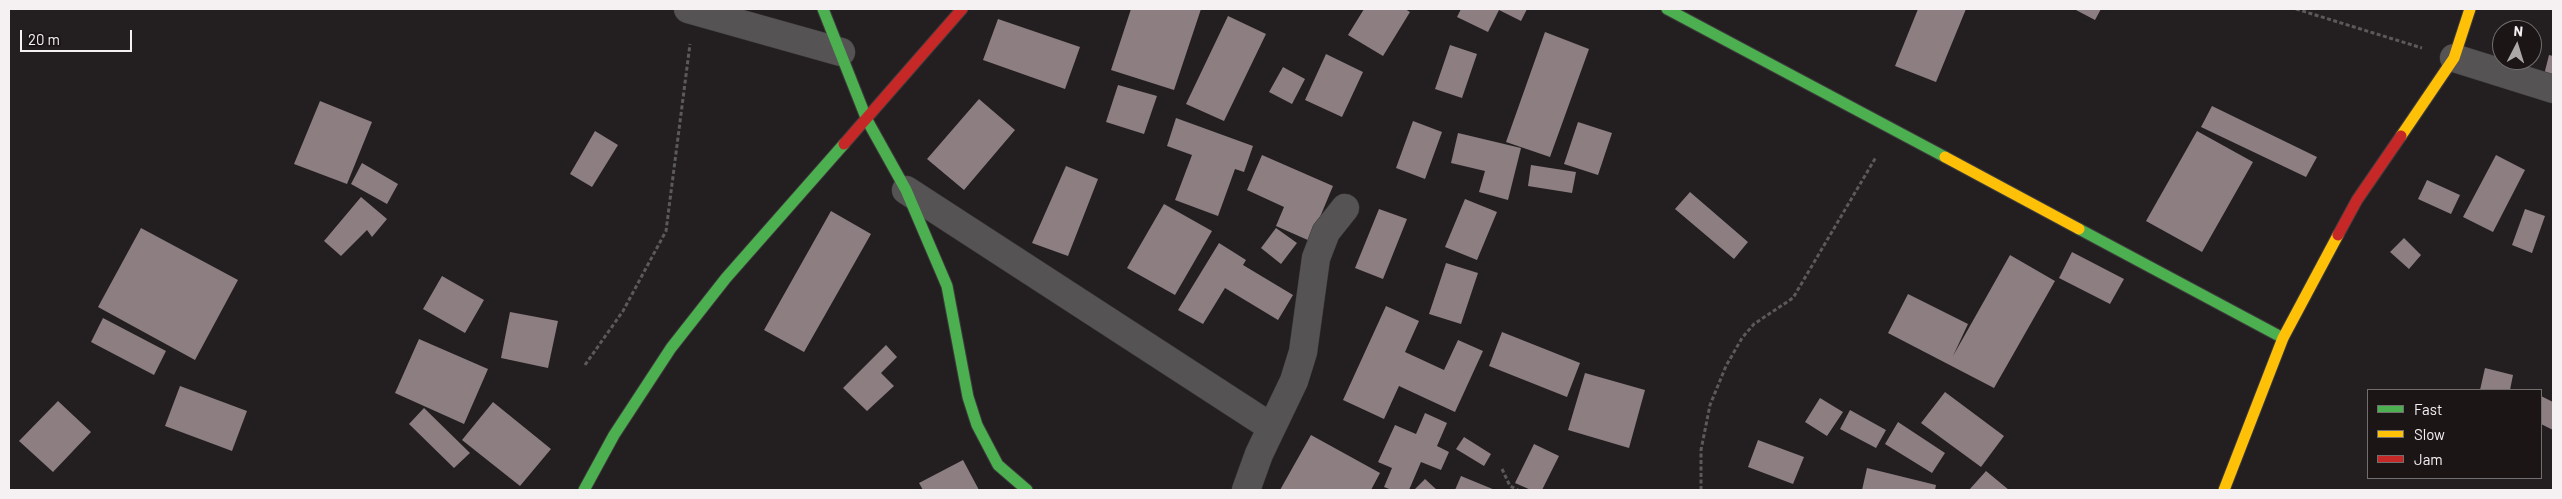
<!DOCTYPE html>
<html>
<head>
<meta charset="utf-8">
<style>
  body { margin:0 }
  #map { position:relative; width:2562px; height:499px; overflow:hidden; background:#231f20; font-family:Barlow,sans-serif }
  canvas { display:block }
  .frame { position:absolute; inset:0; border:10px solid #f5f1f2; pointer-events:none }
  .legend { position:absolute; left:2367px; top:389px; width:175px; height:90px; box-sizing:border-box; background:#1b1516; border:1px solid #726d6e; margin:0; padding:6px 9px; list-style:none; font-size:15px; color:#f5f1f2 }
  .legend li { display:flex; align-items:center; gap:10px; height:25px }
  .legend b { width:25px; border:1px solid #726d6e }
  .north { position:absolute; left:2492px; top:20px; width:50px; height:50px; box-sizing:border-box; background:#1b1516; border:1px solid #726d6e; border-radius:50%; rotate:5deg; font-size:14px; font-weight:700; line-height:20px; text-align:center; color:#f5f1f2 }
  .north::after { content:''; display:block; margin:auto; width:18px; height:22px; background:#aca8a8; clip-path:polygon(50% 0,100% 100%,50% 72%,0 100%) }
  .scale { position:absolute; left:20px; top:30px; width:112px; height:22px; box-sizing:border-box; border:2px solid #f5f1f2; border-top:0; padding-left:6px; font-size:15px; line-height:18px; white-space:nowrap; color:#f5f1f2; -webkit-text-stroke:4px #1b1516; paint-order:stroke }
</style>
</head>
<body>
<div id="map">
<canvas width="2562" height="499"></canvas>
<div class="frame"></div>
<ul class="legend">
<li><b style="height:6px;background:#4caf50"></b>Fast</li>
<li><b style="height:6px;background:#ffc107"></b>Slow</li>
<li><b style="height:6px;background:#c62828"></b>Jam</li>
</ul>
<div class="north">N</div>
<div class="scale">20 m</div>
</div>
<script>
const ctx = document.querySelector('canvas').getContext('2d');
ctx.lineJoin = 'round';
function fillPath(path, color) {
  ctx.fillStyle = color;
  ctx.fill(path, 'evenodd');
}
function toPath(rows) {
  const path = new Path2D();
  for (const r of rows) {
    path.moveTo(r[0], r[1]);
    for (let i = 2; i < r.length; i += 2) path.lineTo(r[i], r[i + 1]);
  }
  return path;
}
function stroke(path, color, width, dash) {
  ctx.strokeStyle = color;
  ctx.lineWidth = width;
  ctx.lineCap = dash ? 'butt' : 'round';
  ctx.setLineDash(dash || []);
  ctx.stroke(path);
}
fillPath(toPath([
  [1131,9,1201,9,1174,90,1111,70],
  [1364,9,1405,9,1410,12,1383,56,1348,35],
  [1461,9,1527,9,1521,21,1499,10,1488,32,1457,17],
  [1918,9,1966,9,1936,82,1895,66],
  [2074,9,2101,9,2095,20],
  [1228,16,1266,34,1224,121,1186,104],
  [998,19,1080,47,1065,89,983,60],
  [1545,32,1589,49,1550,157,1506,142],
  [1450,45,1477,54,1462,98,1435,89],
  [1326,54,1363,72,1342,117,1305,100],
  [2549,55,2553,56,2553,78,2544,75],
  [1283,67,1305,79,1292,104,1269,92],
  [1118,85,1157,96,1144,134,1106,122],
  [979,99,1015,130,964,190,927,159],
  [320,101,372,122,347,184,294,164],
  [2212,106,2317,157,2306,177,2201,127],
  [1176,118,1253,146,1244,172,1235,169,1218,216,1175,200,1192,155,1167,146],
  [1413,121,1442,132,1425,179,1396,168],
  [1578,122,1612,133,1598,175,1564,164],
  [595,131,618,145,592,187,570,174],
  [2197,131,2253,162,2202,252,2146,221],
  [1458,133,1521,148,1508,200,1479,192,1485,171,1451,163],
  [1262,155,1333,186,1310,241,1276,226,1284,207,1247,190],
  [2496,155,2525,170,2493,232,2463,217],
  [362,163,398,184,387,204,351,184],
  [1531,165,1576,172,1572,193,1528,186],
  [1066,166,1098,179,1068,256,1032,243],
  [2427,180,2460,195,2451,214,2418,199],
  [1690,192,1748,242,1734,259,1675,209],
  [361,197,387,219,372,237,367,230,341,256,324,241],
  [1465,199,1497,212,1477,260,1445,247],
  [1164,204,1212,231,1175,295,1127,268],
  [1379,209,1407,219,1383,279,1355,268],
  [2525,209,2545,216,2532,253,2512,245],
  [831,211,871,234,804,352,764,330],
  [141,228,238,280,195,360,98,307],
  [1276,228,1297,243,1281,264,1261,248],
  [2404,238,2421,255,2409,269,2390,252],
  [1219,243,1246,260,1243,265,1293,295,1278,320,1225,288,1203,324,1178,310],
  [2072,252,2124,279,2110,304,2059,278],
  [2010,255,2055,281,1994,388,1888,333,1908,294,1968,324,1953,356],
  [1446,263,1478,273,1461,324,1429,314],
  [442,276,484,300,465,333,423,309],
  [1386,306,1419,321,1405,352,1444,370,1458,340,1483,351,1455,412,1399,386,1384,419,1343,400],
  [510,312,558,321,548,368,501,358],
  [103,318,166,351,154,375,91,342],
  [1502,332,1580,363,1567,397,1489,366],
  [419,339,488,369,464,424,395,393],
  [886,345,897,357,881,373,894,386,867,411,843,388],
  [2485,368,2513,375,2510,390,2480,390],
  [1585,373,1645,390,1629,448,1568,430],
  [180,386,247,411,232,451,165,426],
  [1945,392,2004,436,1981,467,1921,423],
  [2541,396,2553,402,2553,430,2541,424],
  [1820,398,1843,412,1827,436,1805,422],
  [58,401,91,432,53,472,19,441],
  [493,402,551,449,520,486,462,440],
  [424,408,470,453,454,468,409,424],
  [1850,410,1886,430,1876,448,1840,429],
  [1425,413,1447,423,1437,446,1449,452,1441,470,1421,462,1409,490,1392,490,1384,487,1392,468,1378,462,1395,425,1416,434],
  [1898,422,1945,453,1932,473,1885,444],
  [1311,435,1380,473,1371,490,1280,490],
  [1464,437,1491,454,1484,466,1456,449],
  [1758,440,1804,457,1793,484,1748,467],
  [1534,444,1559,456,1542,490,1531,490,1515,483],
  [963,460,979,490,923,490,919,483],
  [1867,468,1936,485,1935,490,1862,490],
  [1986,471,2009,490,1969,490],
  [1461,476,1495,490,1455,490],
  [1425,479,1437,490,1414,490]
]), '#8c7e81');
const street = toPath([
  [688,9,841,52],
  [2454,58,2553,89],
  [906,190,1271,427],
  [1246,490,1259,454,1294,381,1303,352,1316,258,1326,232,1345,208]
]);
const fast = toPath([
  [823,9,867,120,906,190,947,286,968,397,977,425,998,465,1027,490],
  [1667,9,1945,157],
  [2079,229,2283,338],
  [584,490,614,435,671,348,726,278,844,144]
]);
const slow = toPath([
  [2401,136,2454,58,2470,9],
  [1945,157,2079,229],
  [2224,490,2283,338,2338,235]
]);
const jam = toPath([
  [844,144,962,9],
  [2338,235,2357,200,2401,136]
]);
stroke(street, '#3e3b3c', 29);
stroke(fast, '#3e3b3c', 13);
stroke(slow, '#3e3b3c', 13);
stroke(jam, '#3e3b3c', 13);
stroke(toPath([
  [2296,9,2422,48],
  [585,365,623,311,666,231,690,44],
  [1502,469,1510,486,1518,490],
  [1701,490,1701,450,1710,405,1726,366,1742,338,1754,324,1793,298,1876,157]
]), '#5b5959', 3, [4, 2.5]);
stroke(street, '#565354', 28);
stroke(fast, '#4caf50', 11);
stroke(slow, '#ffc107', 11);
stroke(jam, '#c62828', 11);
</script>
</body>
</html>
